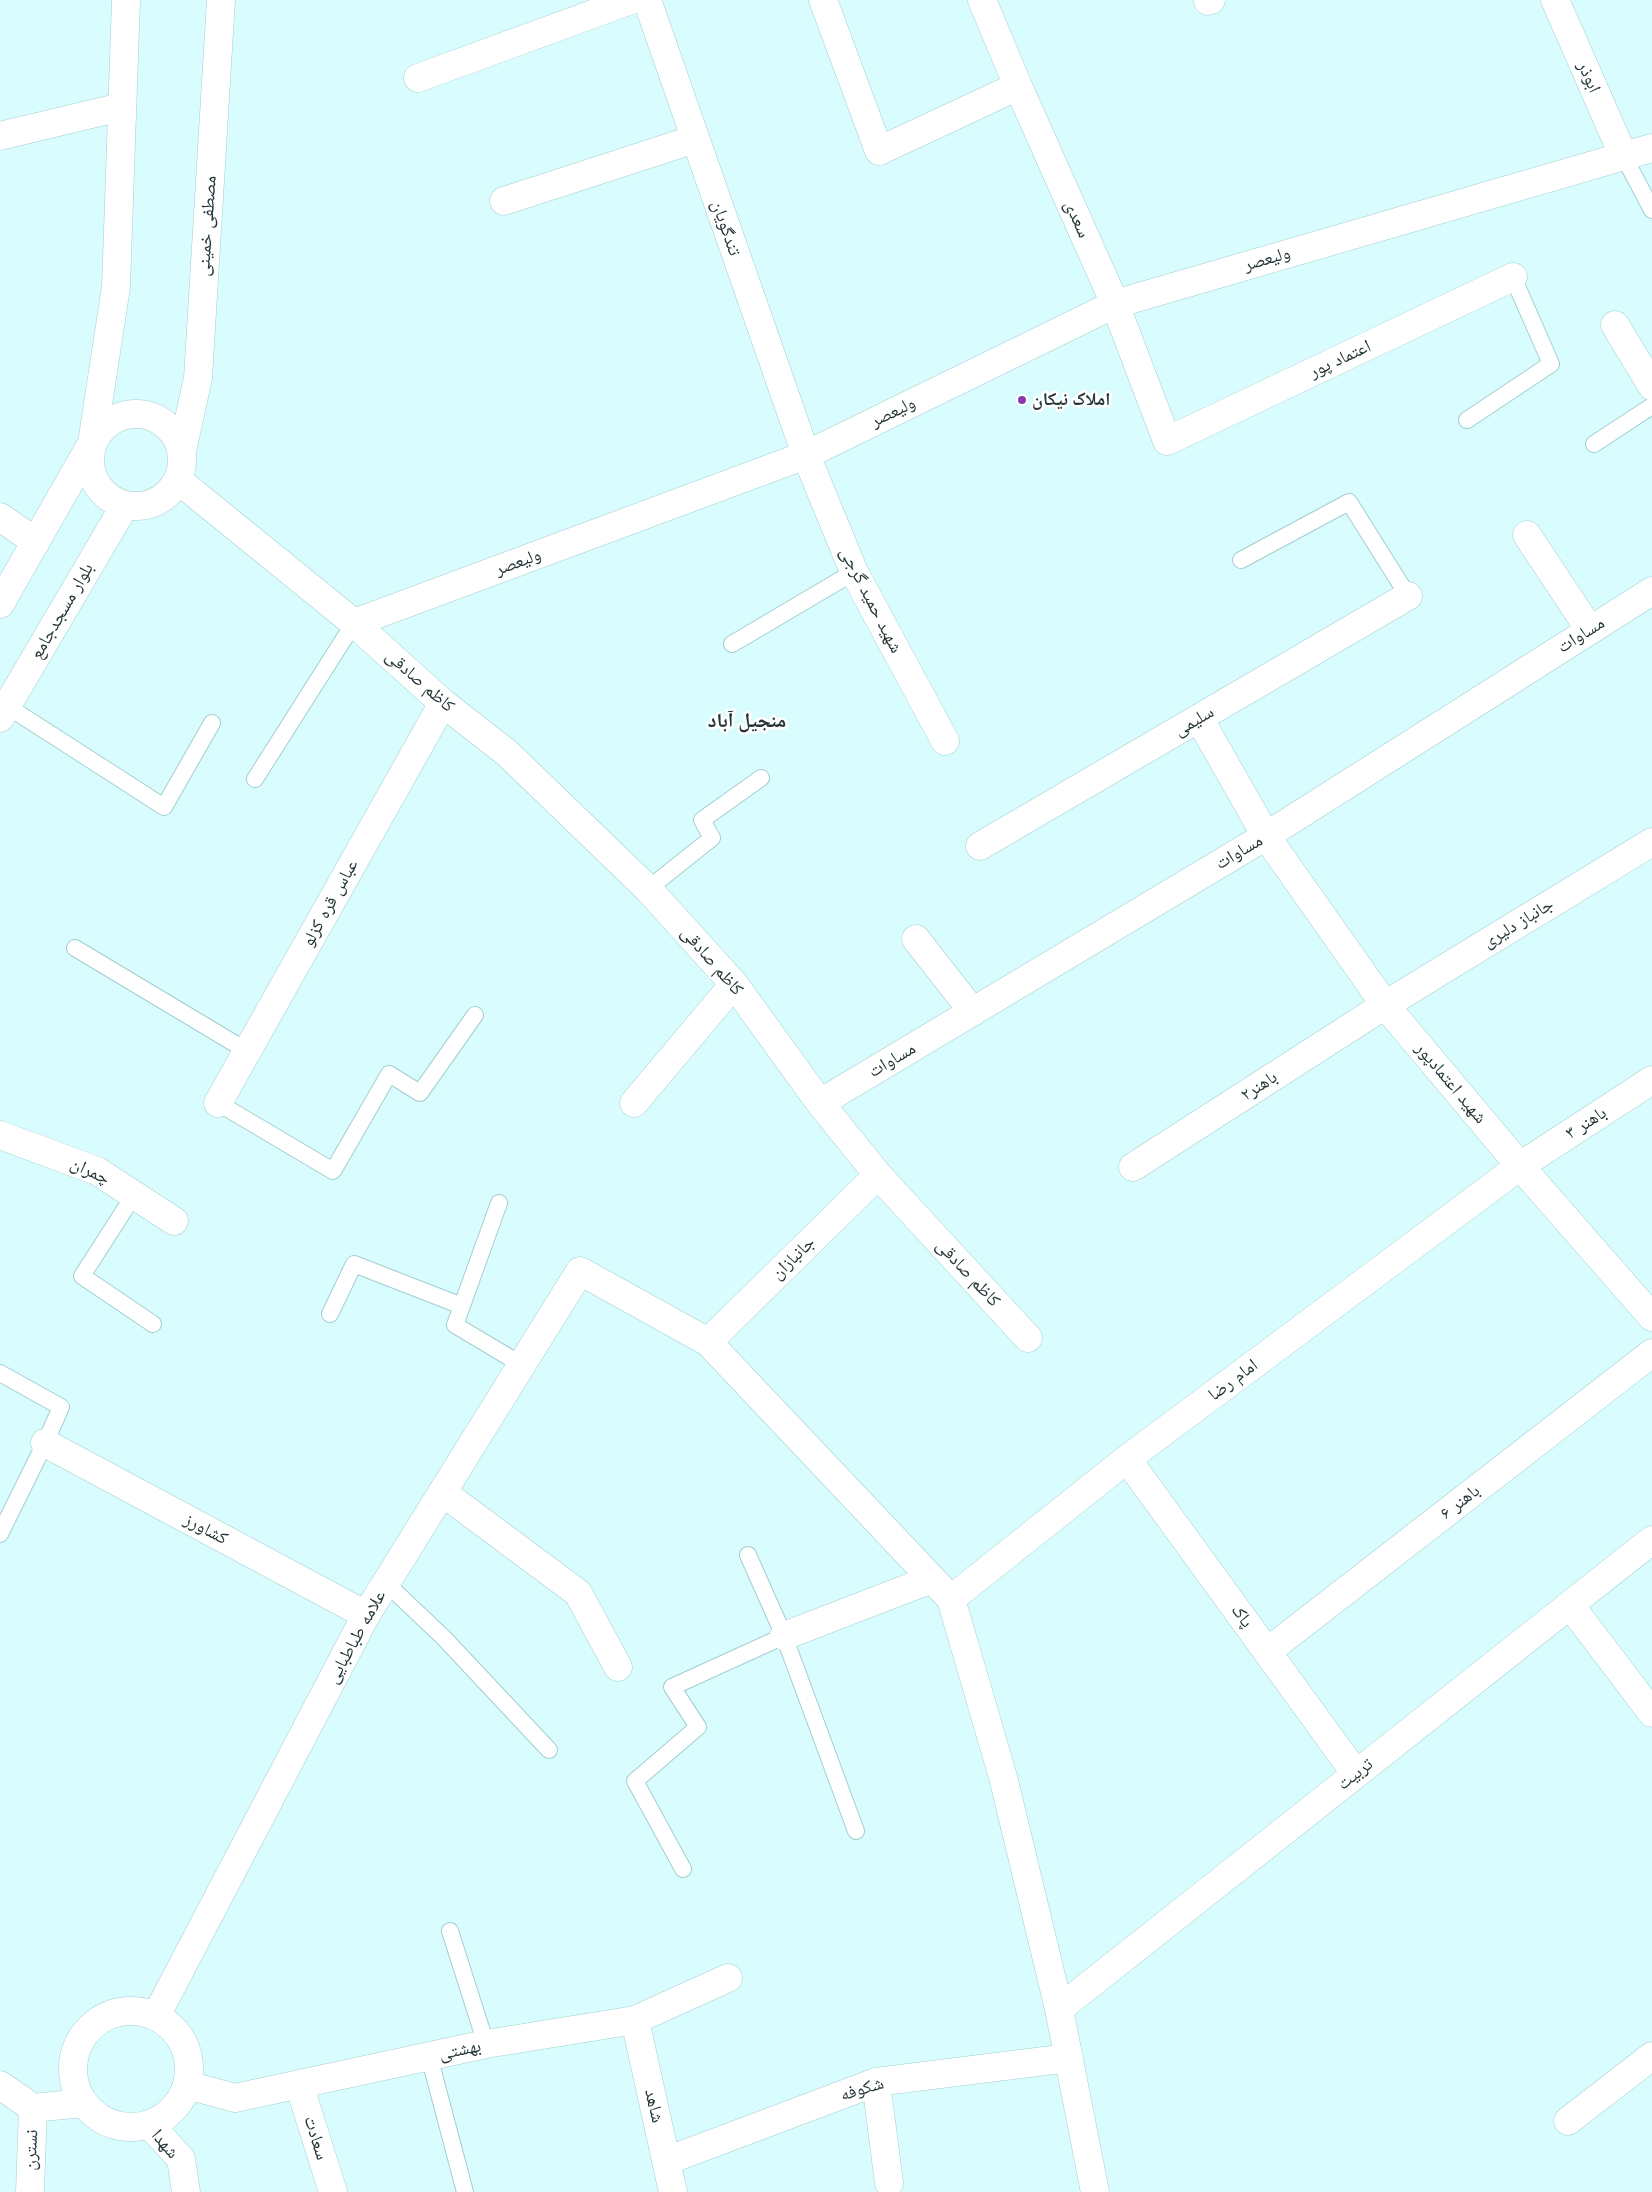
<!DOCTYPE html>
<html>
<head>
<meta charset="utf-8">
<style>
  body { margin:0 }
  canvas { display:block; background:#d9fdff }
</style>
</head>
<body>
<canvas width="1652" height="2192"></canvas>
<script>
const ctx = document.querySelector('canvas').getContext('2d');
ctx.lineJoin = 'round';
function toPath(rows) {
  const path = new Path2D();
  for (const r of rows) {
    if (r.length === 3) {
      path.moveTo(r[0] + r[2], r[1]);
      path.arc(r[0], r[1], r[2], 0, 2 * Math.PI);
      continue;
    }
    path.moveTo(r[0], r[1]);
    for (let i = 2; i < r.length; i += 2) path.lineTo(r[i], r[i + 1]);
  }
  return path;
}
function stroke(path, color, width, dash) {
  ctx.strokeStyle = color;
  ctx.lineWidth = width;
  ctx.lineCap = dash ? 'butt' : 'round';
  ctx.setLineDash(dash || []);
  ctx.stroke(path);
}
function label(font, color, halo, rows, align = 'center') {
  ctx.font = font + ' Inter,"Noto Naskh Arabic",sans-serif';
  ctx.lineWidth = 5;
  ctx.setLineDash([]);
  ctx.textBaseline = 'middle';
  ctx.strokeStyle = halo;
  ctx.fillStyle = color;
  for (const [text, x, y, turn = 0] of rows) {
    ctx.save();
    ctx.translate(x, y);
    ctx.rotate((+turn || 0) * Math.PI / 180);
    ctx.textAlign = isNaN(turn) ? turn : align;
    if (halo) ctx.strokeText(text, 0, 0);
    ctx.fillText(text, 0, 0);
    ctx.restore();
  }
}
const lane = toPath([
  [1623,155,1652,210],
  [1467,420,1551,364,1513,277],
  [1594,444,1652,406],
  [1241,560,1349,502,1408,596],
  [732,644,854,572],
  [7,706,164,807,212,723],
  [255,779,354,623],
  [648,889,712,838,702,820,761,778],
  [75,948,247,1051],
  [218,1103,333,1171,389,1074,420,1093,475,1015],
  [134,1195,82,1276,153,1324],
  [499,1203,455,1325,522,1365],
  [330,1314,354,1264,462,1306],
  [0,1373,61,1407,45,1443,0,1534],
  [748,1555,784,1636,856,1831],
  [386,1583,444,1638,549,1750],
  [683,1869,635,1781,698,1727,672,1687,784,1636],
  [450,1931,486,2044],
  [429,2056,465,2192]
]);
const street = toPath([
  [647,0,806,455,854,572,945,741],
  [823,0,879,151,1018,86],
  [982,0,1018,86,1115,304,1167,441,1513,277],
  [1555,0,1623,155],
  [1208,1,1211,0],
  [418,78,631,0],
  [0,136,121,107],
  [504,201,695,139],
  [1615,325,1652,386],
  [0,517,36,542],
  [1527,535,1590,630],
  [354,623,443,703,507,753,648,889,734,984,820,1103,878,1175,1028,1338],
  [1199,718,1266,836,1385,1005,1520,1166,1652,1317],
  [980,846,1408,596],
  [916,939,973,1012],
  [218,1103,443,703],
  [634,1103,734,984],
  [820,1103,1266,836,1652,591],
  [0,1135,97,1171,174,1221],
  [1133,1167,1385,1005,1652,842],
  [708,1342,878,1175],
  [45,1443,366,1615],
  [1127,1459,1356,1774],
  [442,1492,578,1593,618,1667],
  [951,1599,1127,1459,1520,1166,1652,1080],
  [1570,1605,1652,1713],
  [784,1636,932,1579],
  [1268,1651,1652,1353],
  [1059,2009,1652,1540],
  [131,2069,58],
  [156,2016,366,1615,580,1271,708,1342,951,1599,1003,1777,1059,2009,1095,2192],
  [635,2020,673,2192],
  [876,2082,889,2183],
  [299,2084,333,2192],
  [0,2085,33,2108,83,2103],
  [187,2085,235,2098,486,2044,635,2020,728,1978],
  [1568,2121,1652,2056],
  [150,2125,181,2159,186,2192],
  [666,2161,876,2082,1069,2058],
  [30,2192,33,2108]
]);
const secondary = toPath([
  [136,460,46],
  [182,451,198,378,221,0],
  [178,480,354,623,806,455,1115,304,1652,148],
  [0,604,92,443,116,287,126,0],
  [0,718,125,505]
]);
stroke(lane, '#a2ced0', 18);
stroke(street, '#a2ced0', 29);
stroke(secondary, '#a2ced0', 29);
stroke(lane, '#fff', 16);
stroke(street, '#fff', 28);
stroke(secondary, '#fff', 28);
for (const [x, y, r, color] of [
  [1022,400,5,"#8a3aaa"]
]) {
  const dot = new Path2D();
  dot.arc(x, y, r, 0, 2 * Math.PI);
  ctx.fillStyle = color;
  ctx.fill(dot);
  stroke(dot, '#fff', 2);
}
label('18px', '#243637', '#fff', [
  ["ابوذر",1589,77,66],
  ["سعدی",1077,219,66],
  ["مصطفی خمینی",207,226,-86],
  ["تندگویان",726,228,71],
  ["ولیعصر",1267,259,-16],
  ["اعتماد پور",1340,359,-25],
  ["ولیعصر",893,412,-26],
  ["ولیعصر",518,562,-20],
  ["شهید حمید گرجی",871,600,63],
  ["بلوار مسجدجامع",62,611,-60],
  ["مساوات",1581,635,-32],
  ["کاظم صادقی",420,681,41],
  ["سلیمی",1194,721,-30],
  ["مساوات",1239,852,-31],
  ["عباس قره کزلو",330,903,-61],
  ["جانباز دلیری",1518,923,-31],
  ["کاظم صادقی",712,961,49],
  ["مساوات",892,1060,-31],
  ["شهید اعتمادپور",1451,1083,50],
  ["باهنر۲",1259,1086,-33],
  ["باهنر ۳",1586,1123,-33],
  ["چمران",90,1171,25],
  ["جانبازان",793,1258,-44],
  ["کاظم صادقی",968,1273,47],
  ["امام رضا",1233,1380,-37],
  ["باهنر ۶",1460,1502,-38],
  ["کشاورز",206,1529,28],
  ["پاک",1242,1616,54],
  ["علامه طباطبایی",356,1637,-61],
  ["تربیت",1355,1774,-38],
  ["بهشتی",460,2050,-12],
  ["شکوفه",862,2089,-17],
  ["شاهد",654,2106,77],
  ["سعادت",316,2138,73],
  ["شهدا",165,2144,50],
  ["نسترن",31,2150,-87]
]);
label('bold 18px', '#243637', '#fff', [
  ["املاک نیکان",1032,400]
], 'left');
label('bold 20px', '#243637', '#fff', [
  ["منجیل آباد",747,721]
]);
</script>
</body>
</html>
